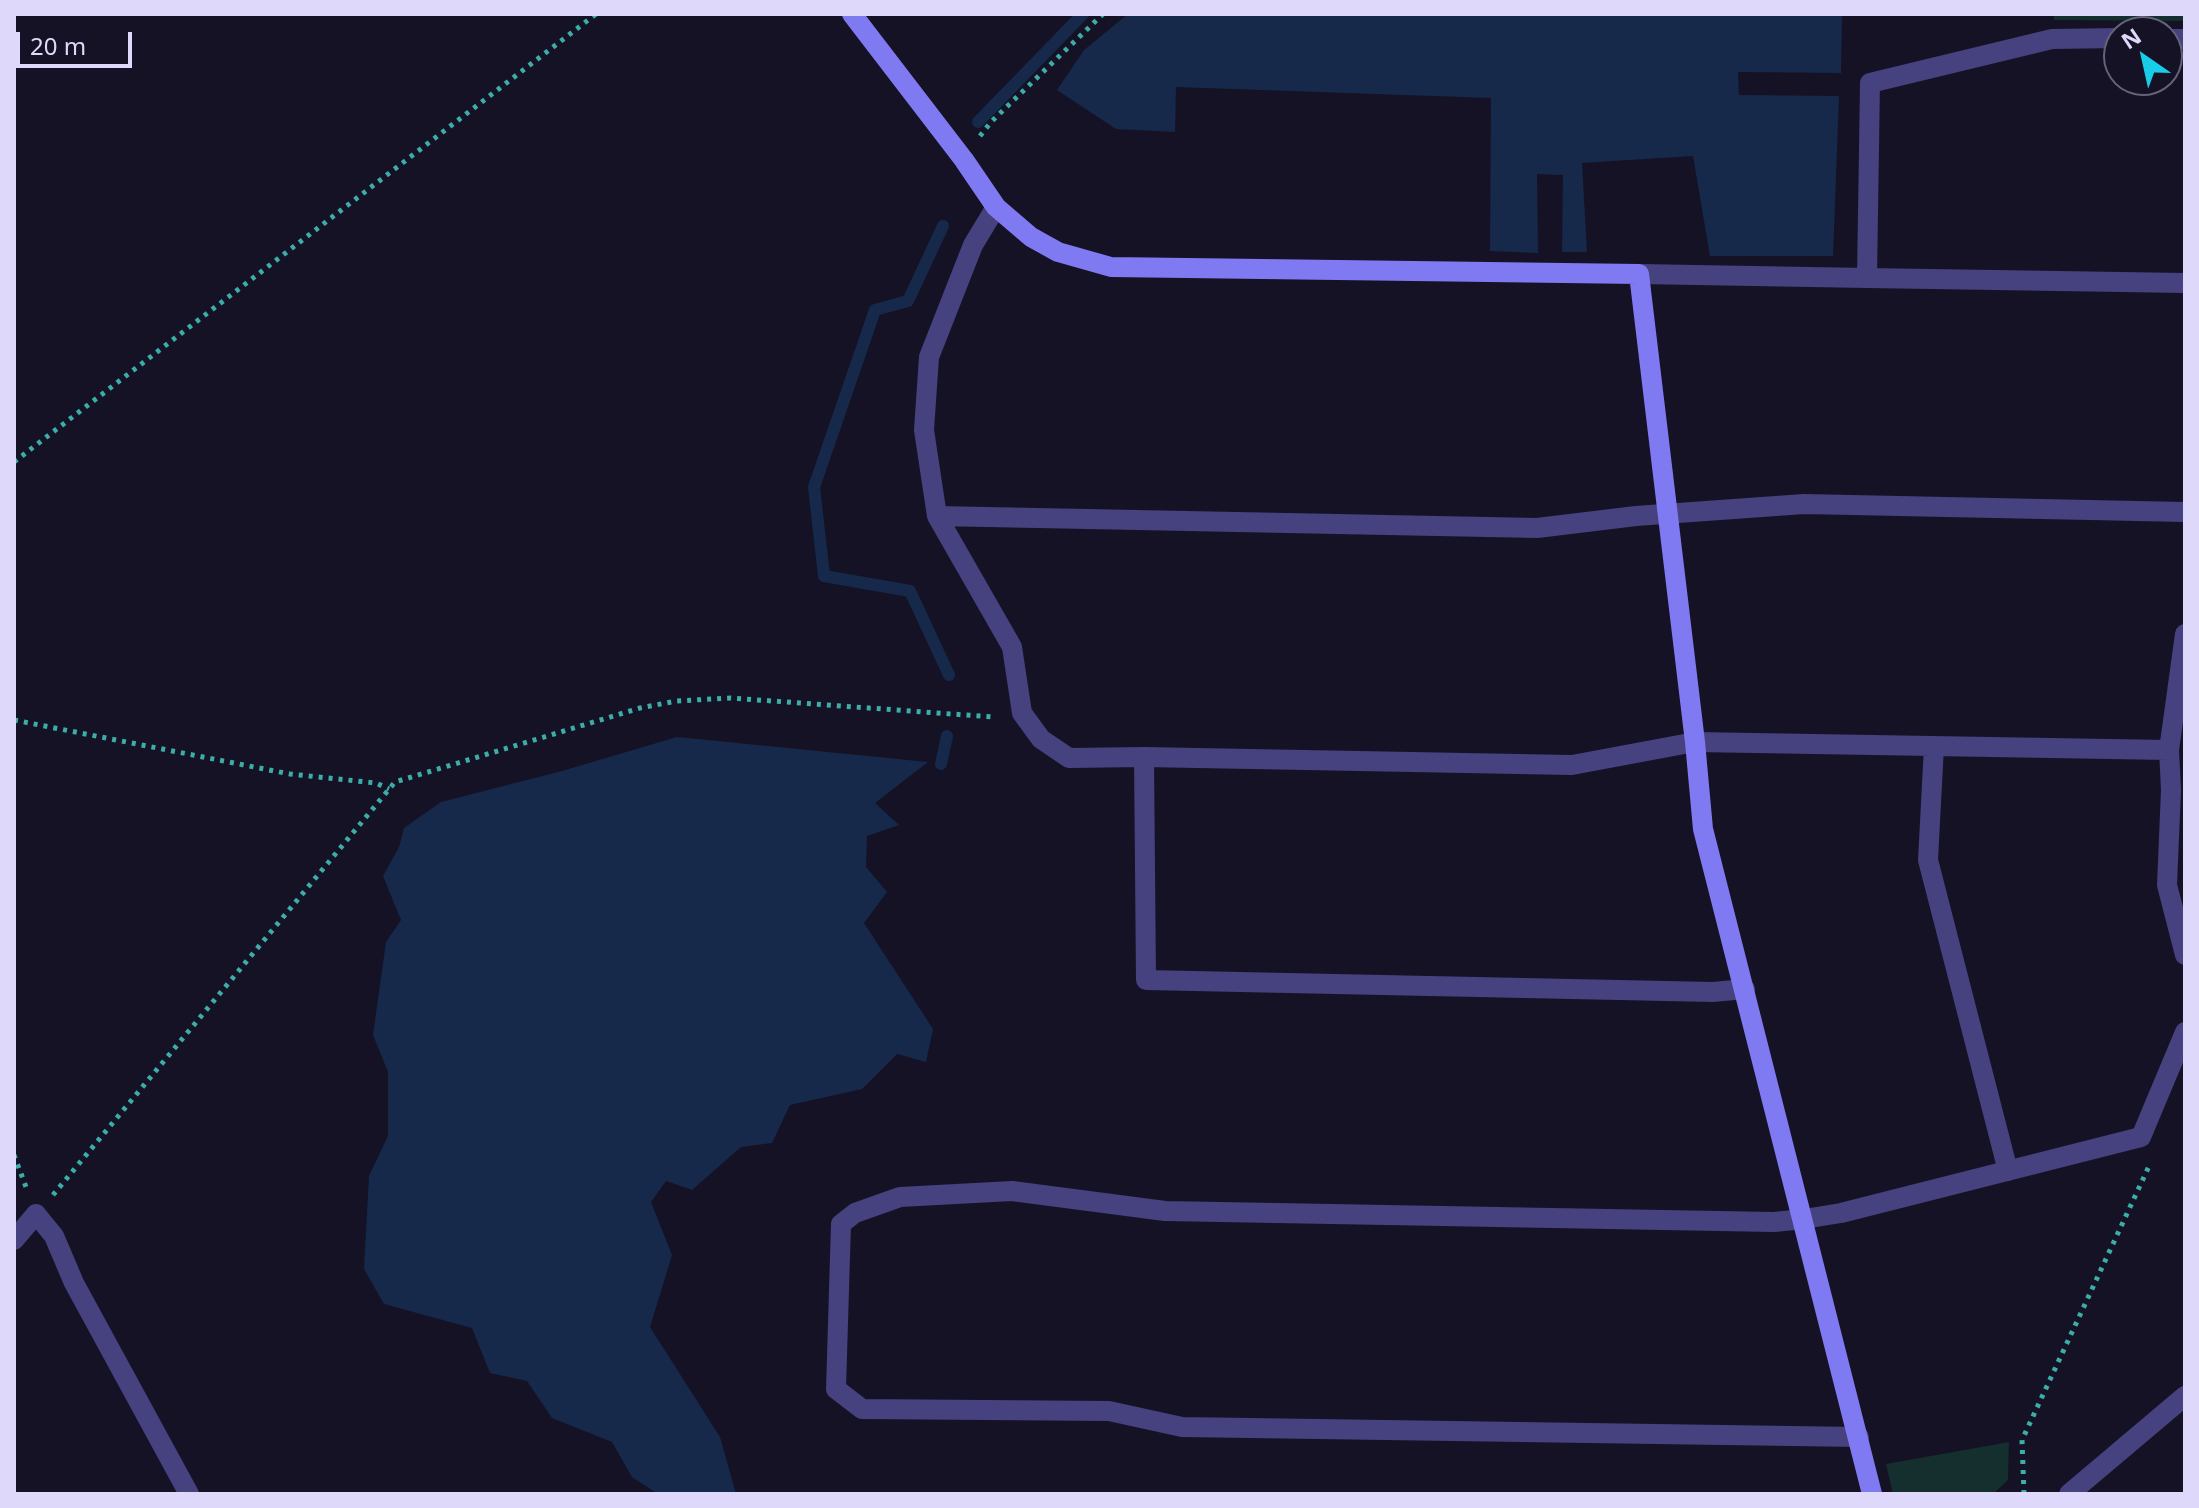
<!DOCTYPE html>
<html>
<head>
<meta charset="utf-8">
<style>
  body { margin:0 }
  #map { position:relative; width:2199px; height:1508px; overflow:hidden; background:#151225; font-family:"Noto Sans",sans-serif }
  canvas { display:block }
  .frame { position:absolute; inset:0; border:16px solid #ded9fb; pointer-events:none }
  .north { position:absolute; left:2103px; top:16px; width:80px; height:80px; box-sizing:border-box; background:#151225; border:2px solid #65627b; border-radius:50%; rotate:326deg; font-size:22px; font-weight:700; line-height:32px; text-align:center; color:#ded9fb }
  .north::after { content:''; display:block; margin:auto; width:28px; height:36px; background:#18cde8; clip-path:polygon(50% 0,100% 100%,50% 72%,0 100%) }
  .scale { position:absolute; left:16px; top:32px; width:116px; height:36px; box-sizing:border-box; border:4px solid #ded9fb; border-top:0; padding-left:10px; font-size:24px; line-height:28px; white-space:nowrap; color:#ded9fb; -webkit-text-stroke:6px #151225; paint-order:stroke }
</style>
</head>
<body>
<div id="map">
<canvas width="2199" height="1508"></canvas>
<div class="frame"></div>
<div class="north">N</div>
<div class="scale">20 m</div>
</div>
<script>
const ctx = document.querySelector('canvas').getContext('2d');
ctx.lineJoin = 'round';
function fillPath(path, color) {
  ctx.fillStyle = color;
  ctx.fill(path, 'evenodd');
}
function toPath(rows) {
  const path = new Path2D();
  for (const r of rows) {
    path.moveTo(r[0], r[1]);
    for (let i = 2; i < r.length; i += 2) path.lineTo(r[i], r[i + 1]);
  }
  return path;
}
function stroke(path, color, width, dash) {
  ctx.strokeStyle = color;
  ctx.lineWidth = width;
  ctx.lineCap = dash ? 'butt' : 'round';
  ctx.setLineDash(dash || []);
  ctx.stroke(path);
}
fillPath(toPath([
  [2054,14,2185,14,2185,21,2054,20],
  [2009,1442,2008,1480,1993,1494,1893,1494,1886,1464]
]), '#152e2e');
fillPath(toPath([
  [1128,14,1842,14,1841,73,1738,72,1739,95,1839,96,1833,256,1710,256,1693,156,1582,163,1587,252,1562,252,1563,175,1537,174,1538,253,1490,251,1491,98,1176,87,1175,132,1116,129,1057,90,1084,50],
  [677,737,928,762,875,803,899,825,867,836,866,867,887,892,864,923,933,1029,926,1062,897,1054,862,1089,790,1105,772,1143,741,1147,692,1190,666,1181,651,1202,672,1255,650,1327,720,1437,736,1494,658,1494,632,1477,612,1442,552,1418,527,1381,490,1373,472,1328,384,1304,364,1269,369,1176,388,1136,388,1072,373,1035,386,942,401,920,383,876,399,847,404,828,441,802,562,771]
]), '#16294b');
stroke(toPath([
  [978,122,1083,14],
  [943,226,908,301,875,310,814,487,824,576,910,591,949,675],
  [941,764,947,736]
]), '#16294b', 12);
stroke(toPath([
  [980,136,991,122,1103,14],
  [14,462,596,14],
  [14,720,290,774,376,783,389,789],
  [14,1155,26,1187],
  [53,1195,395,782,640,708,676,701,731,698,993,717],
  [2024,1494,2022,1440,2150,1164]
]), '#3cada9', 5, [4, 6]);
stroke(toPath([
  [2167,39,2185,39],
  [996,207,973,245,929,357,924,430,937,516,1537,528,1636,516,1804,504,2185,512],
  [1639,274,1867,278,1870,83,2052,39,2119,38],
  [1867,278,2185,283],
  [937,516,1012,647,1022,713,1041,739,1069,758,1144,757,1572,765,1695,742,2169,750],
  [2185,634,2169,750,2171,790,2167,885,2185,955],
  [1934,746,1928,860,2008,1171],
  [1144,757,1146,980,1713,992,1745,989],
  [14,1240,36,1214,54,1236,74,1283,189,1494],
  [1859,1437,1182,1427,1109,1411,862,1409,836,1389,841,1224,855,1213,900,1197,1012,1191,1165,1211,1774,1222,1804,1219,1841,1213,2141,1137,2185,1032],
  [2069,1494,2185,1396]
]), '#46417f', 20);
stroke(toPath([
  [852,14,964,160,996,207,1031,237,1058,252,1111,267,1639,274,1695,742,1703,829,1872,1494]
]), '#807af2', 20);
</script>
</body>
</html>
